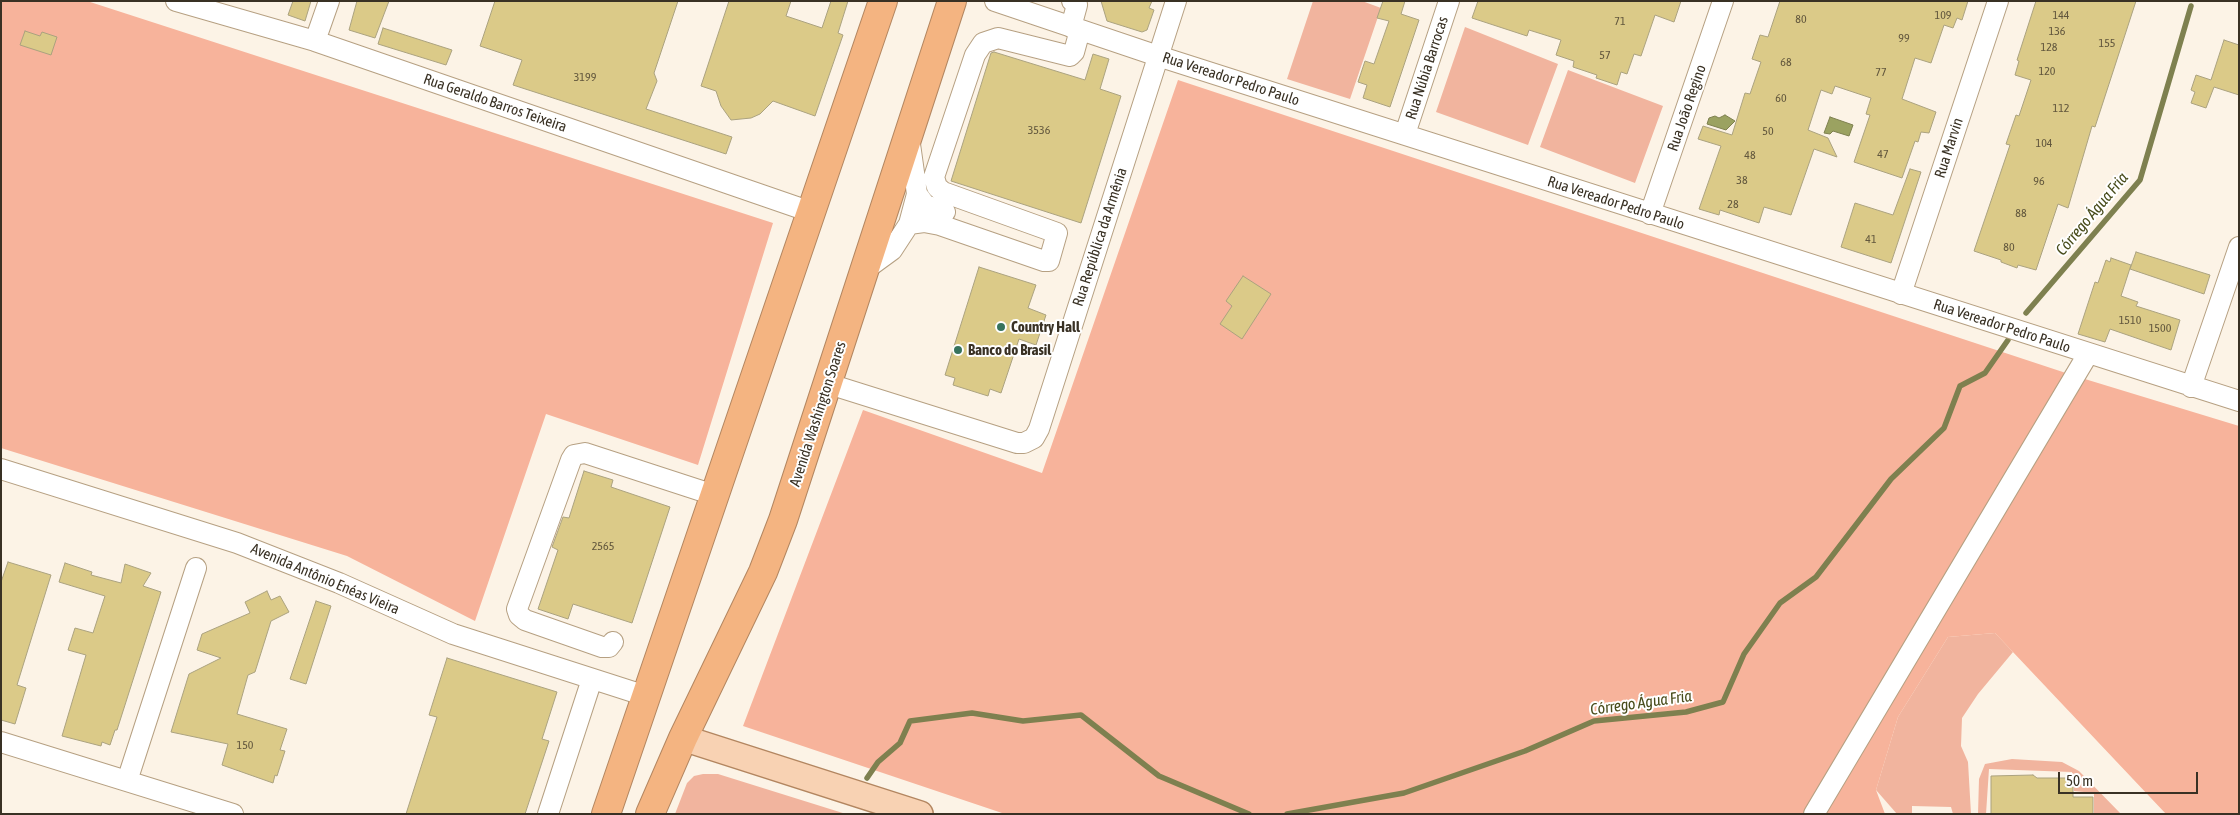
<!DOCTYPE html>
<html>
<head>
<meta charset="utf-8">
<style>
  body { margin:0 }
  #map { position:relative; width:2240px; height:815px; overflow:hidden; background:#fcf3e6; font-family:"Asap Condensed",sans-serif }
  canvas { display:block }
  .frame { position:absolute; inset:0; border:2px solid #393124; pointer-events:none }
  .scale { position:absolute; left:2058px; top:772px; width:140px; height:22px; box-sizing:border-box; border:2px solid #393124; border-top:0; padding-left:6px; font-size:15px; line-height:18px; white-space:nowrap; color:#393124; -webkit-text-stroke:4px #fff; paint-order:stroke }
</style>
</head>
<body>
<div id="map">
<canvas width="2240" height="815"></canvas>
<div class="frame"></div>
<div class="scale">50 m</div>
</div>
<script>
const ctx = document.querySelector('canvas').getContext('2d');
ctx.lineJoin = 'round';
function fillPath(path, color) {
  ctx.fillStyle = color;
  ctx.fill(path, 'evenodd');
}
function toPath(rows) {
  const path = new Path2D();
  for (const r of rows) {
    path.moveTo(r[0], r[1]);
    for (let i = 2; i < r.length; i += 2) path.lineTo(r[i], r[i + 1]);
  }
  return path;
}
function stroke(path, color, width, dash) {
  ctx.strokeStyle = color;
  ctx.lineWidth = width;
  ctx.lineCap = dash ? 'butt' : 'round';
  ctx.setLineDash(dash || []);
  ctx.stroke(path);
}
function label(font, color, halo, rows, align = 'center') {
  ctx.font = font + ' "Asap Condensed",sans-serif';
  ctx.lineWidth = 4;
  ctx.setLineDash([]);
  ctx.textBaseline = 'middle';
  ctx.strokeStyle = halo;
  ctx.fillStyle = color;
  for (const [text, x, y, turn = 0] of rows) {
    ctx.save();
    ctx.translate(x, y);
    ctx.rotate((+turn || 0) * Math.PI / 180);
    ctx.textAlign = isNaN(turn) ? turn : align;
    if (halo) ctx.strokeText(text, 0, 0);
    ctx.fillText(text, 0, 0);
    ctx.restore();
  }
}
fillPath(toPath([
  [1313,1,1362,1,1381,8,1350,99,1287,79],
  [1465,27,1558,64,1528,145,1436,112],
  [1568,70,1663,106,1635,183,1540,147],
  [1995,633,2013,652,1978,694,1962,718,1961,746,1968,762,1971,814,1953,814,1951,807,1912,806,1912,814,1897,814,1876,790,1898,717,1948,637],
  [2012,759,2062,762,2079,771,2121,814,2094,814,2094,793,2074,791,2072,772,1989,769,1986,814,1978,814,1979,779,1985,764],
  [703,774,718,774,846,814,675,814,687,783,694,776]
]), '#f1b49e');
fillPath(toPath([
  [1,1,87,1,773,223,698,465,546,414,475,621,347,556,1,448],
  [1178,80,2075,376,2239,426,2239,814,2166,814,1995,633,1948,637,1898,717,1876,790,1885,814,1005,814,743,726,863,410,1042,473]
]), '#f7b39b');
const water = toPath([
  [1725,115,1735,121,1726,130,1707,124,1709,118,1715,116,1719,118,1725,115],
  [1830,117,1853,125,1849,136,1833,131,1830,134,1824,133,1830,117]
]);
fillPath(water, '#9ba261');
stroke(water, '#7e804f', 1);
stroke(toPath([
  [2026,313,2140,180,2191,6],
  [867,778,878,762,900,743,910,721,972,713,1023,721,1081,715,1159,776,1249,814],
  [1287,814,1404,793,1525,751,1594,721,1686,712,1723,702,1744,654,1780,603,1816,577,1891,479,1944,428,1960,386,1985,373,2008,340]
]), '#7e804f', 5.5);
const building = toPath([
  [293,1,311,1,305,21,288,15,293,1],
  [357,1,389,1,375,38,349,30,357,1],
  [495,1,678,1,654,73,657,81,646,109,732,137,726,154,513,85,522,60,480,46,495,1],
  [729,1,791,1,786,16,822,28,831,1,848,1,838,33,843,35,815,116,773,101,760,114,751,118,731,120,721,106,716,91,701,86,729,1],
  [1101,1,1152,1,1149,8,1154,10,1147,30,1142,32,1107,21,1101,1],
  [1383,1,1405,1,1401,14,1419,20,1390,107,1363,98,1367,85,1358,82,1365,61,1374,64,1389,21,1377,18,1383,1],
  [1478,1,1681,1,1674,22,1655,15,1641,56,1634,54,1627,74,1621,72,1617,85,1596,78,1597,75,1573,67,1574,61,1556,55,1561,40,1529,30,1527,36,1472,18,1478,1],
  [1780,1,1968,1,1962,20,1957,18,1953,28,1944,25,1931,63,1915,58,1902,99,1936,112,1929,133,1921,132,1918,142,1915,141,1902,178,1854,162,1870,115,1866,114,1871,98,1835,86,1832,94,1821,90,1808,130,1828,138,1837,157,1814,149,1791,215,1764,207,1759,223,1720,210,1719,215,1699,209,1721,146,1698,139,1703,126,1732,135,1745,93,1750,94,1761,62,1752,59,1760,35,1768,37,1780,1],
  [2036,1,2136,1,2095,127,2092,126,2068,208,2058,204,2036,270,2018,265,2017,268,2001,262,2001,260,1974,251,2010,145,2006,144,2016,115,2019,116,2031,80,2015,75,2019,61,2017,60,2036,1],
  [383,28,452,50,446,65,378,44,383,28],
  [25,31,40,36,42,32,57,37,51,55,20,45,25,31],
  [2224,40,2239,45,2239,95,2214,87,2206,108,2191,103,2195,92,2191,90,2196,75,2211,80,2224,40],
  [994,52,1085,80,1093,54,1109,59,1100,89,1121,96,1081,223,951,181,991,53,994,52],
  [1910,169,1921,172,1891,263,1841,247,1855,203,1893,215,1910,169],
  [2136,252,2210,275,2204,294,2130,269,2136,252],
  [2111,258,2131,265,2121,296,2138,302,2136,306,2180,320,2171,350,2110,329,2105,342,2078,334,2095,282,2098,283,2106,260,2110,262,2111,258],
  [979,267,1036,285,1028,308,1046,315,1036,345,1019,339,1001,393,990,389,988,396,953,385,955,378,945,375,979,267],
  [1243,276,1271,294,1242,339,1220,324,1232,306,1226,301,1243,276],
  [584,471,613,480,611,487,670,507,632,623,573,604,568,619,538,609,558,550,552,547,563,517,569,518,584,471],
  [8,562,51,575,17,685,26,688,15,724,1,720,1,582,8,562],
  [65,563,92,572,91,575,121,583,125,564,151,573,143,586,161,592,117,730,115,730,110,745,102,742,101,746,62,736,86,655,68,650,75,628,93,633,105,596,59,582,65,563],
  [267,591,271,600,280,596,289,612,271,621,255,672,248,675,237,714,287,729,280,750,285,751,277,776,275,775,273,783,222,765,228,744,171,732,189,674,221,658,197,650,202,634,250,613,245,602,267,591],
  [316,601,331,606,306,684,290,679,316,601],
  [447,658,557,692,542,739,549,741,525,814,406,814,437,717,429,715,447,658],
  [2033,775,2037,778,2073,778,2073,797,2093,797,2093,814,1991,814,1991,776,2033,775]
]);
fillPath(building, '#dbca88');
stroke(building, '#aba27f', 1);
const minor = toPath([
  [176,1,315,41,811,212],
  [995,1,1158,56,2239,401],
  [1071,27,1077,5,1072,1],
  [315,41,329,1],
  [1405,134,1449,1],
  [917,194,925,205,945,212],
  [1650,214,1723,1],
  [909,224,924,222,940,225,1044,261,1049,261,1057,233,943,192,937,187,934,177,975,55,983,43,998,38,1070,56,1074,52,1080,30],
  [866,269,892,250,909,224,917,194,909,137],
  [1901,294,1998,1],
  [829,384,1017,443,1024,443,1034,438,1039,429,1176,1],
  [2191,387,2239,247],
  [1,469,237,543,339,583,453,634,646,696],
  [613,642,609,647,602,647,525,620,519,615,517,609,571,460,574,455,585,453,714,495],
  [1,742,233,814],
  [127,781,196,568],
  [548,814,592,679],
  [1814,814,2088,354]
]);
const major = toPath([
  [683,738,920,814]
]);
const highway = toPath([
  [606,814,883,1],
  [650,814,683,738,763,572,783,520,952,1]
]);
stroke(minor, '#b6a082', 22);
stroke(major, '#b38660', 28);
stroke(highway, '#b38660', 30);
stroke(minor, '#fff', 20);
stroke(major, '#f8d2b3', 25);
stroke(highway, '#f4b481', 28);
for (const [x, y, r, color] of [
  [1001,327,5,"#37735d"],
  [958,350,5,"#37735d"]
]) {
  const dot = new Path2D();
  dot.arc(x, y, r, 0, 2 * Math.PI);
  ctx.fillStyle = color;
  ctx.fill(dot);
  stroke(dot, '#fff', 2);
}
label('12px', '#62573d', null, [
  ["109",1943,15],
  ["144",2061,15],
  ["80",1801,19],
  ["71",1620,21],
  ["136",2057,31],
  ["99",1904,38],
  ["155",2107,43],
  ["128",2049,47],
  ["57",1605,55],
  ["68",1786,62],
  ["120",2047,71],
  ["77",1881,72],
  ["3199",585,77],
  ["60",1781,98],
  ["112",2061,108],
  ["3536",1039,130],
  ["50",1768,131],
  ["104",2044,143],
  ["47",1883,154],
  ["48",1750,155],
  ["38",1742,180],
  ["96",2039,181],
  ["28",1733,204],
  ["88",2021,213],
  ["41",1871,239],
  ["80",2009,247],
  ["1510",2130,320],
  ["1500",2160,328],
  ["2565",603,546],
  ["150",245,745]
]);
label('15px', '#393124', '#fff', [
  ["Rua Núbia Barrocas",1427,68,-72],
  ["Rua Vereador Pedro Paulo",1231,79,18],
  ["Rua Geraldo Barros Teixeira",495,103,19],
  ["Rua João Regino",1687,108,-71],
  ["Rua Marvin",1949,148,-72],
  ["Rua Vereador Pedro Paulo",1616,203,18],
  ["Rua República da Armênia",1100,237,-72],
  ["Rua Vereador Pedro Paulo",2002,326,18],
  ["Avenida Washington Soares",818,414,-72],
  ["Avenida Antônio Enéas Vieira",325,579,23]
]);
label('bold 15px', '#393124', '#fff', [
  ["Country Hall",1011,327],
  ["Banco do Brasil",968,350]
], 'left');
label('italic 16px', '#484c1b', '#fff', [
  ["Córrego Água Fria",2092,214,-50],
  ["Córrego Água Fria",1641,703,-8]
]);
</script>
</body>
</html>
